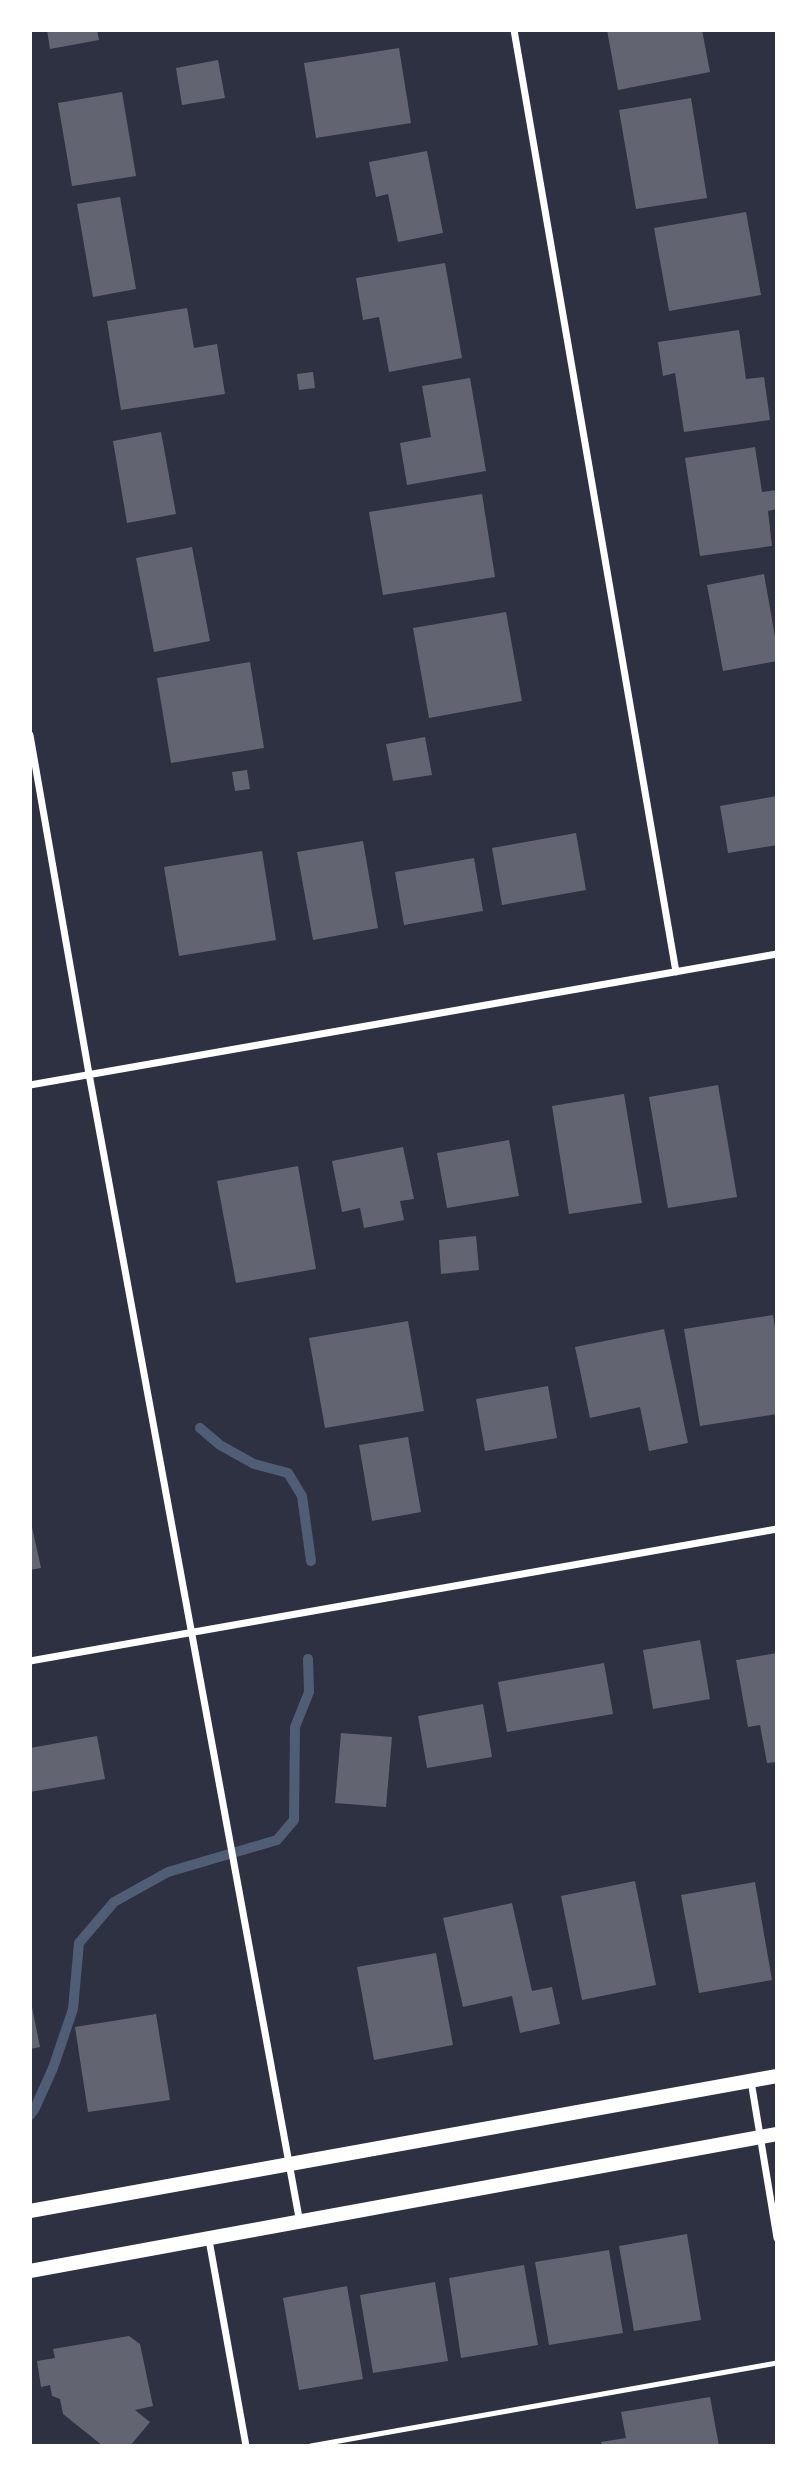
<!DOCTYPE html>
<html>
<head>
<meta charset="utf-8">
<style>
  body { margin:0 }
  #map { position:relative; width:807px; height:2476px; overflow:hidden; background:#2d3142; font-family:"Times New Roman",serif }
  canvas { display:block }
  .frame { position:absolute; inset:0; border:32px solid #fff; pointer-events:none }
</style>
</head>
<body>
<div id="map">
<canvas width="807" height="2476"></canvas>
<div class="frame"></div>
</div>
<script>
const ctx = document.querySelector('canvas').getContext('2d');
ctx.lineJoin = 'round';
function toPath(rows) {
  const path = new Path2D();
  for (const r of rows) {
    path.moveTo(r[0], r[1]);
    for (let i = 2; i < r.length; i += 2) path.lineTo(r[i], r[i + 1]);
  }
  return path;
}
function stroke(path, color, width, dash) {
  ctx.strokeStyle = color;
  ctx.lineWidth = width;
  ctx.lineCap = dash ? 'butt' : 'round';
  ctx.setLineDash(dash || []);
  ctx.stroke(path);
}
function fillPath(path, color) {
  ctx.fillStyle = color;
  ctx.fill(path, 'evenodd');
}
stroke(toPath([
  [200,1428,220,1445,254,1464,288,1473,302,1496,311,1561],
  [30,2115,35,2108,53,2068,73,2009,79,1943,114,1902,168,1872,277,1840,294,1820,295,1727,309,1692,308,1659]
]), '#4f5d75', 10);
fillPath(toPath([
  [47,30,97,30,99,40,50,49],
  [607,30,702,30,710,72,618,90],
  [399,48,411,123,316,138,304,63],
  [218,60,225,98,182,105,176,68],
  [122,92,136,176,72,186,58,103],
  [691,98,707,198,636,209,619,110],
  [427,151,443,233,398,242,388,194,376,197,369,162],
  [120,197,136,289,93,297,77,204],
  [746,212,761,295,669,311,654,228],
  [445,263,462,358,389,372,379,317,363,320,356,278],
  [187,308,194,348,217,344,225,394,121,410,107,321],
  [739,330,746,379,764,377,770,420,684,432,675,373,663,376,658,342],
  [313,372,315,388,299,390,297,374],
  [470,378,486,471,407,485,400,443,431,437,422,386],
  [161,432,176,514,127,523,113,441],
  [755,447,762,492,777,490,777,509,768,511,772,546,700,556,685,458],
  [482,494,495,577,383,595,369,512],
  [192,547,210,641,154,652,136,558],
  [764,574,777,648,777,661,723,671,707,585],
  [506,612,522,701,429,718,413,628],
  [250,662,264,748,171,763,157,678],
  [425,737,432,775,393,781,386,744],
  [247,770,250,789,235,791,232,772],
  [777,796,777,845,728,853,720,806],
  [576,833,586,890,502,905,492,848],
  [363,841,378,928,313,940,297,852],
  [262,851,276,940,179,956,164,867],
  [474,858,483,911,404,925,395,872],
  [718,1085,737,1197,668,1208,649,1097],
  [624,1094,642,1203,569,1214,552,1106],
  [509,1140,519,1196,447,1208,437,1153],
  [403,1147,414,1199,400,1201,404,1220,364,1228,360,1208,342,1212,332,1161],
  [298,1166,316,1269,236,1283,217,1181],
  [476,1236,479,1270,441,1274,439,1240],
  [773,1315,777,1341,777,1414,700,1426,684,1329],
  [408,1321,424,1411,325,1428,309,1338],
  [664,1329,688,1443,649,1451,640,1407,590,1418,575,1347],
  [548,1386,557,1438,485,1451,476,1399],
  [408,1437,421,1512,372,1521,359,1445],
  [30,1518,41,1568,30,1570],
  [700,1640,710,1699,653,1709,643,1650],
  [777,1653,777,1762,767,1763,760,1725,748,1727,736,1660],
  [604,1663,613,1714,507,1732,498,1682],
  [483,1704,492,1757,427,1768,418,1716],
  [341,1733,392,1737,386,1807,335,1803],
  [97,1736,105,1779,30,1792,30,1748],
  [635,1881,656,1985,582,2000,561,1896],
  [755,1882,772,1980,699,1993,681,1895],
  [512,1903,532,1991,552,1987,560,2024,520,2033,512,1996,463,2007,443,1918],
  [436,1953,453,2045,374,2060,357,1967],
  [30,1997,40,2047,30,2049],
  [156,2014,170,2100,88,2112,75,2027],
  [687,2234,701,2320,634,2331,619,2246],
  [609,2250,623,2333,549,2345,535,2262],
  [524,2265,538,2345,461,2358,449,2278],
  [435,2282,448,2361,373,2373,360,2295],
  [347,2286,363,2379,299,2390,283,2298],
  [129,2336,140,2344,153,2406,135,2410,150,2422,130,2446,113,2446,110,2444,108,2446,103,2446,63,2414,60,2399,52,2396,50,2385,41,2387,37,2361,55,2358,53,2349],
  [710,2397,719,2446,602,2446,601,2442,626,2438,621,2412]
]), '#626471');
stroke(toPath([
  [311,2446,777,2363]
]), '#fff', 5);
stroke(toPath([
  [514,30,676,972],
  [30,735,89,1074,300,2223],
  [30,1085,777,954],
  [30,1661,777,1529],
  [751,2081,777,2238],
  [209,2240,246,2446]
]), '#fff', 7);
stroke(toPath([
  [30,2211,777,2076],
  [30,2271,777,2134]
]), '#fff', 14);
</script>
</body>
</html>
